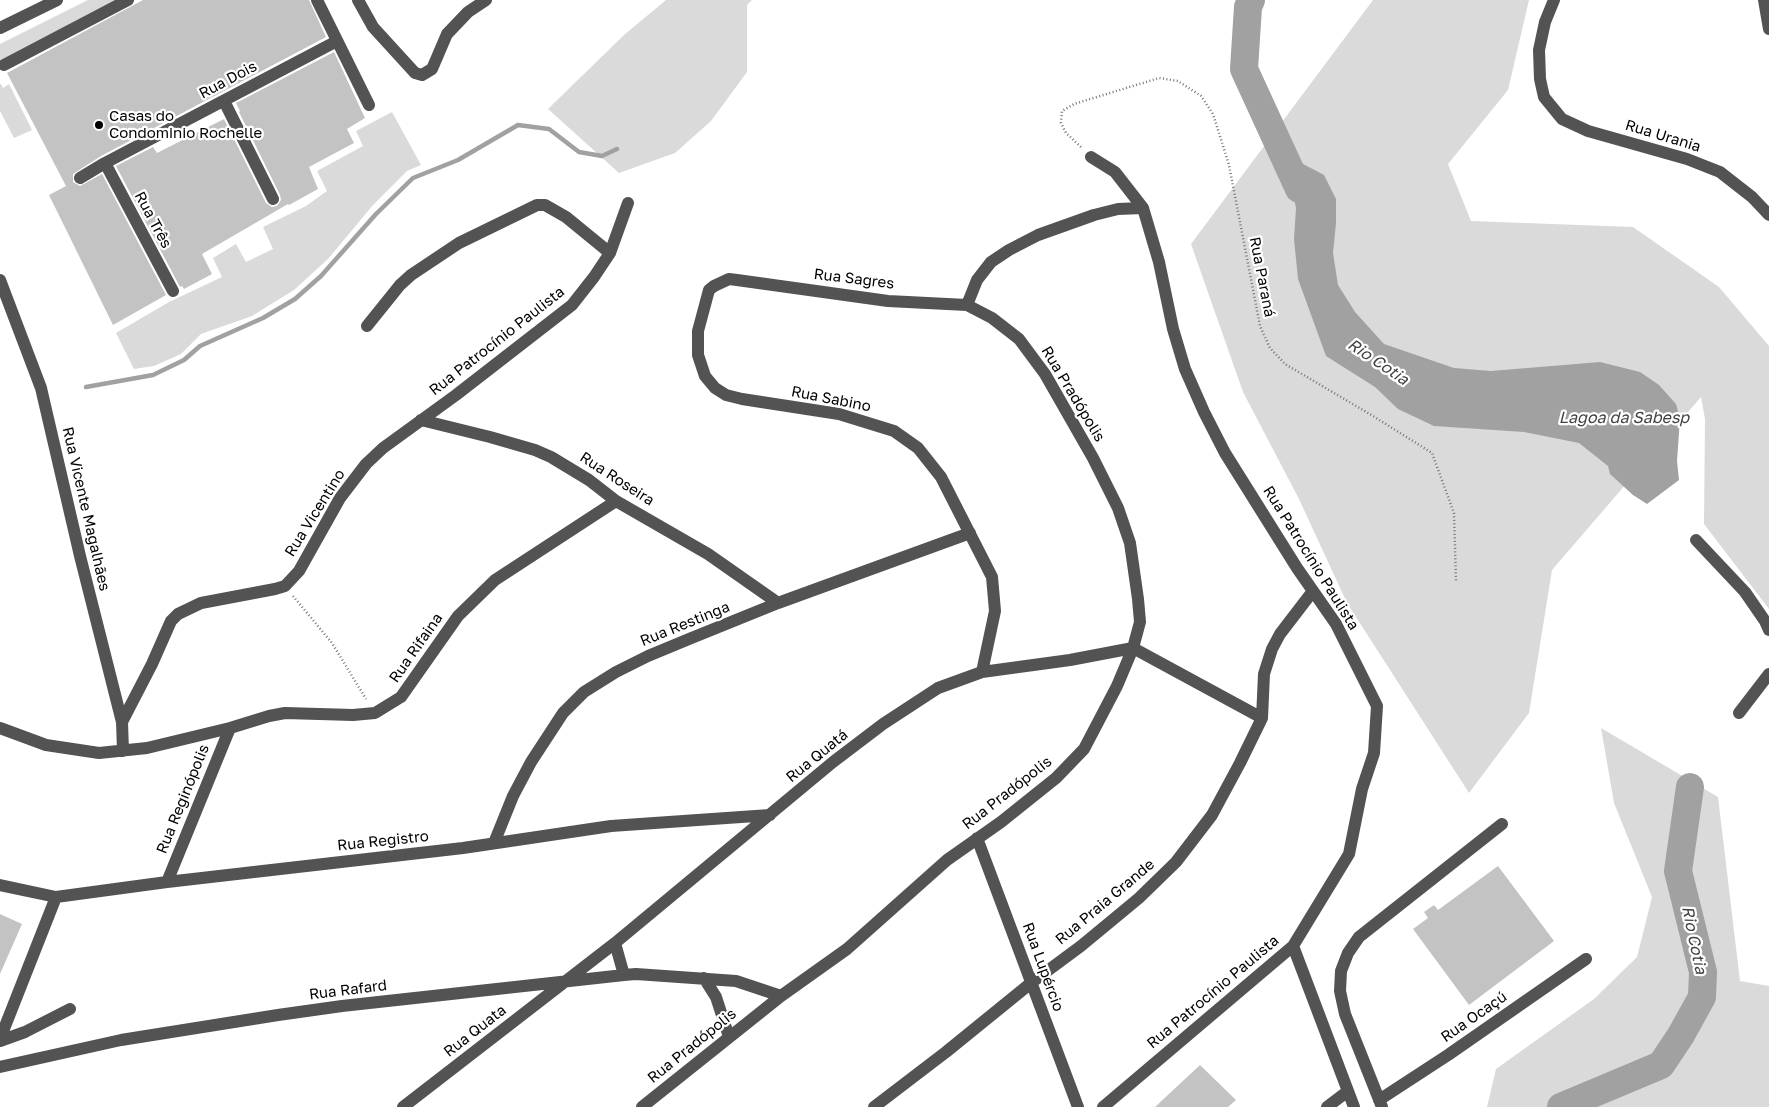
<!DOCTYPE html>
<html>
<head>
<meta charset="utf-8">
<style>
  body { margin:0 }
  canvas { display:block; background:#fff }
</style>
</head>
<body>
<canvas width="1769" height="1107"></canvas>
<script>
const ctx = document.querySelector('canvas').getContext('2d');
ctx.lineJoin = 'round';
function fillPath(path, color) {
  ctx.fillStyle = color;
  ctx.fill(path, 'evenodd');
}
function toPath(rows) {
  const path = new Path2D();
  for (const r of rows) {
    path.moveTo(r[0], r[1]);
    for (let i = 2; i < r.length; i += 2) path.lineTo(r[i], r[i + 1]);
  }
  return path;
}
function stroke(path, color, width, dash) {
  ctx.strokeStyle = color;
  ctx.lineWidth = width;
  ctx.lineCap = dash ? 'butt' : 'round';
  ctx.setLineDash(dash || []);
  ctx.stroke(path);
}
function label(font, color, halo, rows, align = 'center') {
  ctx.font = font + ' "Golos Text",sans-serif';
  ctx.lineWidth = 4.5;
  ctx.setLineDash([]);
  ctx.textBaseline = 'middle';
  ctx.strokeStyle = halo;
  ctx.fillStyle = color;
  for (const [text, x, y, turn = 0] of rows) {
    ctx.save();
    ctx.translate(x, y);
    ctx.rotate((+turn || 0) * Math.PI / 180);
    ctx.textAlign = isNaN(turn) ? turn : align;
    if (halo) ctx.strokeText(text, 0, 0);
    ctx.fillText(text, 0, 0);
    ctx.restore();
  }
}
fillPath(toPath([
  [88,0,118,0,0,61,0,44],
  [666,0,752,0,747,5,747,72,711,121,675,153,619,173,548,109,624,35],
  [1373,0,1529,0,1508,90,1448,164,1471,221,1633,227,1719,287,1769,346,1769,609,1704,524,1705,419,1701,397,1552,570,1529,713,1469,793,1347,603,1299,499,1243,392,1191,244],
  [0,83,3,88,9,84,32,130,14,138,0,111],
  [392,112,421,165,407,171,373,205,328,259,294,290,252,316,201,334,181,354,154,366,134,369,116,333,169,302,222,277,213,258,236,244,246,262,273,249,263,227,306,206,327,191,317,171,363,146,356,131],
  [1601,728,1718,797,1740,981,1769,986,1769,1107,1487,1107,1496,1069,1594,999,1637,957,1652,897,1614,803]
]), '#dadada');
fillPath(toPath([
  [1284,154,1324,175,1336,199,1336,223,1333,253,1338,285,1355,312,1384,344,1454,368,1491,371,1600,362,1640,372,1659,385,1676,404,1680,419,1677,461,1679,480,1647,504,1633,495,1610,474,1608,466,1579,443,1524,432,1434,426,1398,409,1375,387,1326,356,1298,279,1294,239,1296,208]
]), '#a1a1a1');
stroke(toPath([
  [86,387,153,375,184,360,200,346,263,318,295,299,321,276,376,214,413,178,458,160,518,125,549,129,579,152,602,156,617,149]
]), '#a1a1a1', 4.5);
stroke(toPath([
  [1251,0,1248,7,1244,69,1299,189],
  [1561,1107,1661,1065,1681,1035,1702,997,1703,972,1678,871,1690,787]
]), '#a1a1a1', 28);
fillPath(toPath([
  [143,0,309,0,326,37,101,156,73,174,73,182,80,186,102,174,166,295,113,325,49,195,66,186,7,73],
  [334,52,365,118,347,129,354,143,309,167,318,189,289,205,288,204,202,254,212,274,184,289,182,286,180,287,116,166,153,147,157,153,224,119,266,203,272,207,277,206,281,200,280,195,239,112,240,111,236,103],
  [1498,866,1554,941,1469,1005,1413,929,1428,918,1424,912,1434,905,1438,910],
  [0,914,22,924,0,974],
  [1200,1065,1236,1100,1228,1107,1155,1107]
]), '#c3c3c3');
stroke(toPath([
  [1081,147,1066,133,1061,123,1062,111,1074,104,1159,78,1178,81,1201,96,1213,114,1229,165,1260,326,1270,348,1285,364,1373,416,1432,453,1454,513,1456,582],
  [293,596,332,643,366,699]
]), '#757575', 2.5, [1, 2.5]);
stroke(toPath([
  [317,0,369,105],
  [358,0,373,27,415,73,422,75,432,69,447,34,468,12,486,0],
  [1554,0,1545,22,1539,50,1540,79,1544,97,1562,119,1588,131,1687,159,1720,172,1752,197,1769,215],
  [1764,0,1769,29],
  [0,28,57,0],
  [4,65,128,0],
  [224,101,273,199],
  [1091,157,1115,172,1143,208,1159,262,1173,329,1185,369,1204,412,1225,453,1297,568,1336,624,1377,706,1374,753,1362,789,1349,854,1293,946,1103,1107],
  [105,163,173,291],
  [80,178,105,163,337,41],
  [0,280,41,388,80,556,122,722,123,751],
  [967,305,977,280,991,262,1009,250,1038,235,1094,215,1118,209,1143,208],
  [367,326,400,285,411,275,459,243,537,205,545,205,566,217,610,253],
  [421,420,490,437,535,450,551,457,589,480,616,501,708,554,778,603],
  [1696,540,1745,592,1765,621,1769,630],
  [1739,713,1769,674],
  [122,722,152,664,171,621,178,614,201,603,275,589,285,586,299,571,340,498,366,464,383,448,456,395,572,305,594,277,610,253,628,203],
  [0,728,46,745,99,753,147,748,230,728,269,716,285,713,353,715,375,713,401,697,458,616,495,580,616,501],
  [977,838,1078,1107],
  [494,843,513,796,531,762,563,713,584,692,616,672,648,656,689,639,778,603,970,533],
  [167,882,230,728],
  [0,885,56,897,167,882,463,848,611,826,770,815],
  [615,943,624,975],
  [1293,946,1354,1107],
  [704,978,716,997,729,1037],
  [0,1039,56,897],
  [0,1041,25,1032,70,1009],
  [0,1067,121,1040,278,1015,342,1006,624,975,636,974,736,981,781,996],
  [1379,1100,1448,1055,1586,959],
  [403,1107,615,943,833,762,883,724,938,688,982,672,1070,660,1133,648,1262,718],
  [642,1107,781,996,847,949,947,860,1001,822,1056,778,1084,749,1117,686,1133,648,1140,622,1138,599,1130,543,1118,508,1093,458,1045,374,1019,339,992,318,967,305,888,301,737,280,729,279,714,286,709,290,698,331,698,355,705,376,715,388,726,395,742,399,839,414,894,431,918,448,941,477,992,577,995,611,982,672],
  [874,1107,946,1052,1031,983,1081,946,1139,898,1176,862,1212,815,1240,763,1262,718,1264,674,1272,649,1280,634,1313,591],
  [1327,1107,1348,1091],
  [1382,1107,1345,1014,1340,991,1341,971,1348,953,1359,937,1502,824]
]), '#535353', 12);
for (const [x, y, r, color] of [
  [99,125,5,"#000"]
]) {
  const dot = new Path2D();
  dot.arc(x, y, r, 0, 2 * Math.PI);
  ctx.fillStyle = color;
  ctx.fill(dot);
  stroke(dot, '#fff', 2);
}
label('15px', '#000', '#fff', [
  ["Rua Dois",228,80,-28],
  ["Rua Urania",1663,136,17],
  ["Rua Três",153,220,62],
  ["Rua Paraná",1262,277,79],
  ["Rua Sagres",854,279,7],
  ["Rua Patrocínio Paulista",497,341,-38],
  ["Rua Pradópolis",1073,394,59],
  ["Rua Sabino",831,399,11],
  ["Rua Roseira",617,479,33],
  ["Rua Vicente Magalhães",86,509,77],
  ["Rua Vicentino",315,513,-58],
  ["Rua Patrocínio Paulista",1311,558,58],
  ["Rua Restinga",685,624,-22],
  ["Rua Rifaina",416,648,-55],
  ["Rua Quatá",817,756,-39],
  ["Rua Pradópolis",1007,793,-38],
  ["Rua Reginópolis",183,799,-68],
  ["Rua Registro",383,841,-6],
  ["Rua Praia Grande",1105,902,-40],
  ["Rua Lupércio",1043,967,70],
  ["Rua Rafard",348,990,-7],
  ["Rua Patrocínio Paulista",1213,992,-40],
  ["Rua Ocaçú",1474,1017,-35],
  ["Rua Quata",475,1031,-38],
  ["Rua Pradópolis",692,1046,-39]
]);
label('15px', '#000', '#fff', [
  ["Casas do",109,116],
  ["Condominio Rochelle",109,133]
], 'left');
label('italic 16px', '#424242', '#fff', [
  ["Rio Cotia",1378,362,34],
  ["Lagoa da Sabesp",1624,418],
  ["Rio Cotia",1694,940,78]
]);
</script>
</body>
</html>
